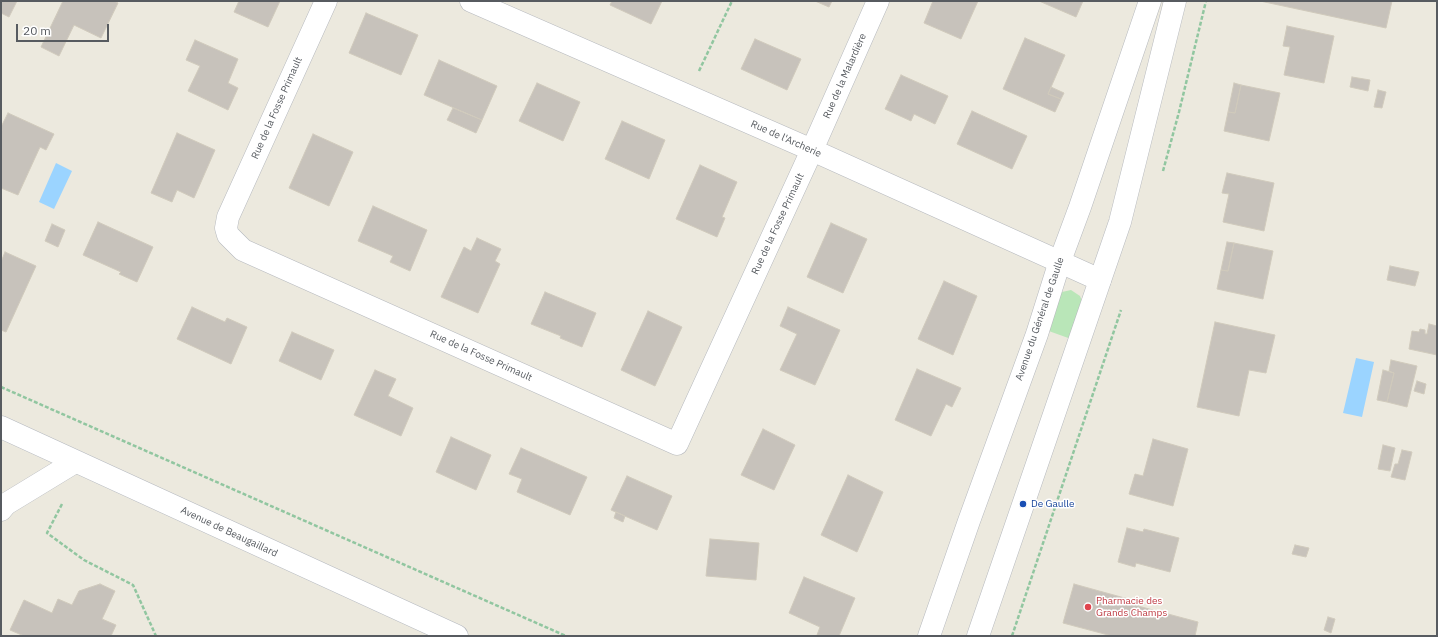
<!DOCTYPE html>
<html>
<head>
<meta charset="utf-8">
<style>
  body { margin:0 }
  #map { position:relative; width:1438px; height:637px; overflow:hidden; background:#ece9de; font-family:"IBM Plex Sans",sans-serif }
  canvas { display:block }
  .frame { position:absolute; inset:0; border:2px solid #575b60; pointer-events:none }
  .scale { position:absolute; left:16px; top:24px; width:93px; height:18px; box-sizing:border-box; border:2px solid #575b60; border-top:0; padding-left:5px; font-size:12px; line-height:14px; white-space:nowrap; color:#575b60; -webkit-text-stroke:3px #fff; paint-order:stroke }
</style>
</head>
<body>
<div id="map">
<canvas width="1438" height="637"></canvas>
<div class="frame"></div>
<div class="scale">20 m</div>
</div>
<script>
const ctx = document.querySelector('canvas').getContext('2d');
ctx.lineJoin = 'round';
function fillPath(path, color) {
  ctx.fillStyle = color;
  ctx.fill(path, 'evenodd');
}
function toPath(rows) {
  const path = new Path2D();
  for (const r of rows) {
    path.moveTo(r[0], r[1]);
    for (let i = 2; i < r.length; i += 2) path.lineTo(r[i], r[i + 1]);
  }
  return path;
}
function stroke(path, color, width, dash) {
  ctx.strokeStyle = color;
  ctx.lineWidth = width;
  ctx.lineCap = dash ? 'butt' : 'round';
  ctx.setLineDash(dash || []);
  ctx.stroke(path);
}
function label(font, color, halo, rows, align = 'center') {
  ctx.font = font + ' "IBM Plex Sans",sans-serif';
  ctx.lineWidth = 3;
  ctx.setLineDash([]);
  ctx.textBaseline = 'middle';
  ctx.strokeStyle = halo;
  ctx.fillStyle = color;
  for (const [text, x, y, turn = 0] of rows) {
    ctx.save();
    ctx.translate(x, y);
    ctx.rotate((+turn || 0) * Math.PI / 180);
    ctx.textAlign = isNaN(turn) ? turn : align;
    if (halo) ctx.strokeText(text, 0, 0);
    ctx.fillText(text, 0, 0);
    ctx.restore();
  }
}
fillPath(toPath([
  [1071,290,1080,296,1082,301,1071,339,1046,330,1057,297,1062,292]
]), '#b9e6b8');
fillPath(toPath([
  [56,163,72,171,54,209,39,202],
  [1356,358,1374,362,1362,417,1343,413]
]), '#9bd4ff');
const building = toPath([
  [1,1,17,1,9,17,1,13,1,1],
  [63,1,114,1,118,3,101,38,74,25,59,56,41,47,63,1],
  [239,1,280,1,268,27,234,12,239,1],
  [612,1,662,1,651,24,610,5,612,1],
  [815,1,832,1,829,7,815,1],
  [933,1,978,1,961,39,924,23,933,1],
  [1039,1,1083,1,1076,17,1039,1],
  [1260,1,1392,1,1386,28,1260,1],
  [366,13,418,35,401,75,349,53,366,13],
  [1287,26,1334,36,1324,83,1284,75,1290,47,1283,46,1287,26],
  [1025,38,1065,55,1048,94,1061,99,1055,112,1003,89,1025,38],
  [755,39,801,59,787,90,741,69,755,39],
  [195,40,238,59,228,83,238,88,228,110,188,91,200,66,186,60,195,40],
  [439,60,497,86,482,120,424,95,439,60],
  [901,75,948,96,935,124,914,114,911,121,885,109,901,75],
  [1352,77,1370,80,1368,91,1350,87,1352,77],
  [537,83,580,102,563,141,519,121,537,83],
  [1234,83,1241,85,1235,113,1228,112,1234,83],
  [1241,85,1280,93,1269,141,1224,131,1228,112,1235,113,1241,85],
  [1051,87,1064,93,1061,99,1048,94,1051,87],
  [1378,90,1386,92,1382,108,1374,107,1378,90],
  [453,108,482,120,476,133,447,120,453,108],
  [972,111,1027,136,1012,169,957,144,972,111],
  [8,113,54,134,46,150,40,147,18,195,1,188,1,132,2,130,1,127,8,113],
  [622,121,665,140,649,179,605,159,622,121],
  [177,133,215,150,194,198,177,190,172,202,151,193,177,133],
  [313,134,353,152,329,206,289,188,313,134],
  [700,165,737,182,722,217,725,218,717,237,676,219,700,165],
  [1227,173,1274,183,1264,231,1223,222,1229,194,1222,193,1227,173],
  [373,206,427,230,410,271,390,262,393,256,358,241,373,206],
  [98,222,153,247,137,282,119,274,121,272,83,255,98,222],
  [831,223,867,239,843,293,807,277,831,223],
  [52,224,65,230,58,247,45,241,52,224],
  [477,238,501,249,495,261,500,264,478,313,441,297,464,247,471,251,477,238],
  [1227,242,1234,243,1228,271,1221,270,1227,242],
  [1234,243,1273,251,1263,299,1217,289,1221,270,1228,271,1234,243],
  [5,252,36,266,6,332,1,330,1,262,5,252],
  [1390,266,1419,272,1415,286,1387,280,1390,266],
  [944,281,977,296,953,355,918,339,944,281],
  [545,292,596,313,582,347,560,338,561,336,531,324,545,292],
  [192,307,225,322,227,318,247,327,231,364,177,339,192,307],
  [788,307,840,330,815,385,780,370,797,334,780,326,788,307],
  [648,311,682,327,655,386,621,370,648,311],
  [1215,322,1275,335,1266,373,1249,370,1239,416,1197,407,1215,322],
  [1429,324,1437,326,1437,355,1409,349,1412,331,1419,332,1420,329,1425,330,1425,334,1427,334,1429,324],
  [292,332,334,350,321,380,279,361,292,332],
  [1391,360,1417,366,1407,407,1387,402,1394,373,1389,371,1391,360],
  [917,369,961,388,952,407,946,404,931,436,895,420,917,369],
  [375,370,396,379,388,396,413,408,401,436,354,415,375,370],
  [1383,370,1394,373,1387,402,1377,400,1383,370],
  [1417,381,1426,384,1424,394,1414,391,1417,381],
  [763,429,795,445,774,490,741,475,763,429],
  [451,437,491,455,476,490,436,472,451,437],
  [1153,439,1188,449,1173,506,1129,494,1135,474,1143,476,1153,439],
  [1383,445,1395,448,1390,471,1378,469,1383,445],
  [521,448,587,477,570,515,517,492,522,479,509,474,521,448],
  [1402,450,1412,452,1405,480,1391,477,1395,464,1398,464,1402,450],
  [848,475,883,492,857,552,821,535,848,475],
  [627,476,672,496,657,530,611,510,627,476],
  [616,512,625,516,623,522,614,518,616,512],
  [1127,528,1143,532,1144,529,1179,538,1170,572,1136,563,1135,567,1118,562,1127,528],
  [710,539,759,543,756,580,706,576,710,539],
  [1295,545,1309,548,1306,557,1292,554,1295,545],
  [804,577,855,598,839,636,817,635,820,627,789,613,804,577],
  [100,584,115,591,102,619,116,625,111,636,24,636,10,630,24,600,52,613,58,599,72,605,79,591,100,584],
  [1074,584,1139,602,1138,606,1198,622,1195,636,1112,636,1063,623,1074,584],
  [1328,617,1335,619,1331,633,1324,630,1328,617]
]);
fillPath(building, '#c7c2bb');
stroke(building, '#d0cabc', 1);
const minor = toPath([
  [326,1,228,217,226,228,228,235,243,250,677,444,812,150,878,1],
  [471,1,812,150,1100,280],
  [1,510,6,504,75,462]
]);
const tertiary = toPath([
  [929,636,969,521,1037,334,1060,261,1080,207,1150,1],
  [978,636,1120,222,1175,1]
]);
const secondary = toPath([
  [1,427,457,636]
]);
stroke(minor, '#b6b9be', 23);
stroke(tertiary, '#b6b9be', 23);
stroke(secondary, '#b4b8bf', 23);
stroke(toPath([
  [699,71,732,1],
  [1163,171,1179,112,1206,1],
  [1,387,566,636],
  [62,504,47,533,84,560,133,585,156,636],
  [1012,636,1121,310]
]), '#91c6a0', 2.5, [4, 2]);
stroke(minor, '#fff', 22);
stroke(tertiary, '#fff', 22);
stroke(secondary, '#fff', 22);
for (const [x, y, r, color] of [
  [1023,504,4,"#1a4fb4"],
  [1088,607,4,"#e0444e"]
]) {
  const dot = new Path2D();
  dot.arc(x, y, r, 0, 2 * Math.PI);
  ctx.fillStyle = color;
  ctx.fill(dot);
  stroke(dot, '#fff', 1.5);
}
label('10px', '#575b60', '#fff', [
  ["Rue de la Malardière",845,76,-66],
  ["Rue de la Fosse Primault",277,108,-66],
  ["Rue de l'Archerie",786,139,24],
  ["Rue de la Fosse Primault",778,224,-65],
  ["Avenue du Général de Gaulle",1040,319,-71],
  ["Rue de la Fosse Primault",481,356,24],
  ["Avenue de Beaugaillard",229,532,25]
]);
label('10px', '#164399', '#fff', [
  ["De Gaulle",1031,504]
], 'left');
label('10px', '#be3a42', '#fff', [
  ["Pharmacie des",1096,601],
  ["Grands Champs",1096,613]
], 'left');
</script>
</body>
</html>
